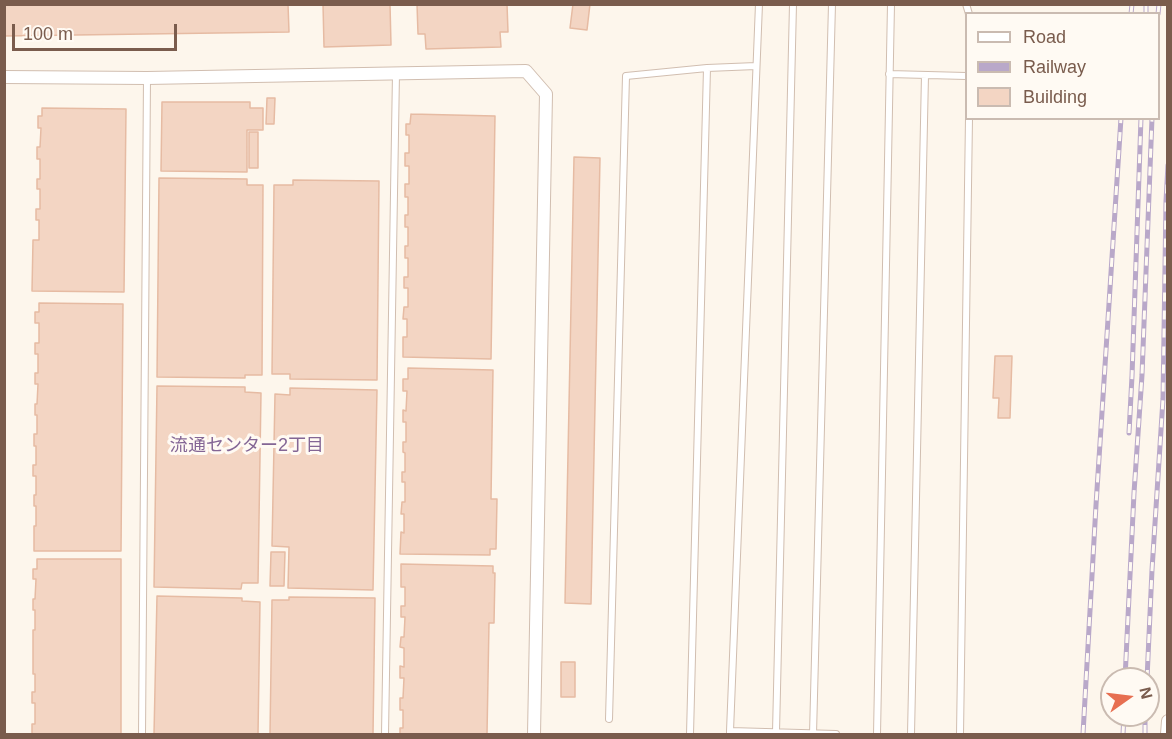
<!DOCTYPE html>
<html>
<head>
<meta charset="utf-8">
<style>
  body { margin:0 }
  #map { position:relative; width:1172px; height:739px; overflow:hidden; background:#fdf6ec; font-family:Arial,sans-serif }
  canvas { display:block }
  .frame { position:absolute; inset:0; border:6px solid #7a5c4d; pointer-events:none }
  .legend { position:absolute; left:965px; top:12px; width:195px; height:108px; box-sizing:border-box; background:#fffaf3; border:2px solid #cabbb1; margin:0; padding:8px 10px; list-style:none; font-size:18px; color:#7a5c4d }
  .legend li { display:flex; align-items:center; gap:12px; height:30px }
  .legend b { width:30px; border:2px solid #cabbb1 }
  .north { position:absolute; left:1100px; top:667px; width:60px; height:60px; box-sizing:border-box; background:#fffaf3; border:2px solid #cabbb1; border-radius:50%; rotate:76deg; font-size:16px; font-weight:700; line-height:24px; text-align:center; color:#7a5c4d }
  .north::after { content:''; display:block; margin:auto; width:21px; height:27px; background:#e76f51; clip-path:polygon(50% 0,100% 100%,50% 72%,0 100%) }
  .scale { position:absolute; left:12px; top:24px; width:165px; height:27px; box-sizing:border-box; border:3px solid #7a5c4d; border-top:0; padding-left:8px; font-size:18px; line-height:21px; white-space:nowrap; color:#7a5c4d; -webkit-text-stroke:4px #fffaf3; paint-order:stroke }
</style>
</head>
<body>
<div id="map">
<canvas width="1172" height="739"></canvas>
<div class="frame"></div>
<ul class="legend">
<li><b style="height:8px;background:#fff"></b>Road</li>
<li><b style="height:8px;background:#b9a8c9"></b>Railway</li>
<li><b style="height:16px;background:#f3d5c3"></b>Building</li>
</ul>
<div class="north">N</div>
<div class="scale">100 m</div>
</div>
<script>
const ctx = document.querySelector('canvas').getContext('2d');
ctx.lineJoin = 'round';
function fillPath(path, color) {
  ctx.fillStyle = color;
  ctx.fill(path, 'evenodd');
}
function toPath(rows) {
  const path = new Path2D();
  for (const r of rows) {
    path.moveTo(r[0], r[1]);
    for (let i = 2; i < r.length; i += 2) path.lineTo(r[i], r[i + 1]);
  }
  return path;
}
function stroke(path, color, width, dash) {
  ctx.strokeStyle = color;
  ctx.lineWidth = width;
  ctx.lineCap = dash ? 'butt' : 'round';
  ctx.setLineDash(dash || []);
  ctx.stroke(path);
}
function label(font, color, halo, rows, align = 'center') {
  ctx.font = font + ' Arial,"Noto Sans JP",sans-serif';
  ctx.lineWidth = 6;
  ctx.setLineDash([]);
  ctx.textBaseline = 'middle';
  ctx.strokeStyle = halo;
  ctx.fillStyle = color;
  for (const [text, x, y, turn = 0] of rows) {
    ctx.save();
    ctx.translate(x, y);
    ctx.rotate((+turn || 0) * Math.PI / 180);
    ctx.textAlign = isNaN(turn) ? turn : align;
    if (halo) ctx.strokeText(text, 0, 0);
    ctx.fillText(text, 0, 0);
    ctx.restore();
  }
}
const building = toPath([
  [4,4,288,4,289,32,4,36,4,4],
  [323,4,390,4,391,45,324,47,323,4],
  [417,4,507,4,508,32,500,32,501,47,426,49,425,34,418,34,417,4],
  [573,4,590,4,587,30,570,28,573,4],
  [267,98,275,98,274,124,266,124,267,98],
  [162,102,250,102,250,108,263,108,263,130,247,130,247,172,161,171,162,102],
  [42,108,126,109,124,292,32,291,33,240,39,240,39,220,36,220,36,209,40,209,40,189,37,189,37,179,40,179,40,159,37,159,37,147,40,147,41,128,38,128,38,116,42,116,42,108],
  [411,114,495,116,491,359,403,357,403,337,407,337,407,319,403,319,404,307,408,307,408,288,404,288,404,277,408,277,408,258,405,258,405,246,408,246,408,227,405,227,405,215,408,215,408,197,405,197,405,184,409,184,409,166,405,166,405,153,409,153,409,135,406,135,406,124,410,124,411,114],
  [249,132,258,132,258,168,249,168,249,132],
  [574,157,600,158,591,604,565,603,574,157],
  [159,178,247,179,247,185,263,185,262,375,245,375,245,378,157,377,159,178],
  [293,180,379,181,377,380,290,379,290,374,272,374,274,185,293,185,293,180],
  [39,303,123,304,121,551,34,551,34,526,36,526,36,506,34,506,34,495,36,495,36,476,33,476,33,465,36,465,36,446,34,446,34,434,37,434,37,415,35,415,35,404,37,404,38,384,35,384,35,373,38,373,38,354,35,354,35,343,39,343,39,323,35,323,35,312,39,312,39,303],
  [995,356,1012,356,1010,418,998,418,999,398,993,398,995,356],
  [408,368,493,370,491,499,497,499,496,549,490,549,490,555,400,554,401,532,404,533,404,514,401,514,402,502,405,502,405,482,402,482,402,472,405,472,405,453,403,452,403,442,406,442,406,422,403,422,403,410,406,411,407,391,403,391,403,379,408,379,408,368],
  [157,386,245,387,245,392,261,393,258,583,242,583,241,589,154,587,157,386],
  [290,388,377,390,373,590,288,588,289,547,272,546,275,394,290,395,290,388],
  [271,552,285,552,284,586,270,586,271,552],
  [37,559,121,559,121,734,32,734,32,724,35,724,35,703,32,703,32,692,35,692,35,674,33,674,33,630,35,630,35,610,33,610,33,599,35,599,36,579,33,579,33,569,37,569,37,559],
  [401,564,493,566,493,573,495,573,494,623,489,623,487,734,400,734,400,728,403,728,403,710,400,710,400,698,403,698,404,678,400,678,400,666,404,667,404,648,400,647,401,637,404,637,405,617,401,617,401,606,405,606,405,587,401,587,401,564],
  [157,596,242,598,242,601,260,602,258,734,154,734,157,596],
  [289,597,375,598,373,734,270,734,272,600,289,600,289,597],
  [561,662,575,662,575,697,561,697,561,662]
]);
fillPath(building, '#f3d5c3');
stroke(building, '#e6bba3', 1.5);
const service = toPath([
  [966,4,969,14],
  [889,74,966,76],
  [609,719,626,76,707,68],
  [730,731,759,4],
  [776,732,793,4],
  [142,734,147,78],
  [385,734,396,73],
  [690,734,707,68,756,66],
  [730,734,730,731,836,734],
  [813,734,832,4],
  [877,734,891,4],
  [911,734,925,75],
  [960,734,969,118]
]);
const minor = toPath([
  [4,77,147,78,526,71,546,94,534,734],
  [1167,734,1168,721]
]);
stroke(service, '#d1beb0', 8);
stroke(minor, '#d1beb0', 14);
stroke(service, '#fff', 6);
stroke(minor, '#fff', 12);
const rail = toPath([
  [1131,14,1132,4],
  [1146,14,1146,4],
  [1158,14,1159,4],
  [1129,433,1132,376,1141,118],
  [1125,679,1134,493,1142,375,1152,118],
  [1147,679,1152,570,1163,399,1166,201,1168,165],
  [1083,734,1096,505,1121,118],
  [1123,734,1124,715],
  [1145,734,1145,715]
]);
stroke(rail, '#b9a8c9', 5);
stroke(rail, '#fffaf3', 3, [9]);
label('18px', '#846695', '#fffaf3', [
  ["流通センター2丁目",247,446]
]);
</script>
</body>
</html>
